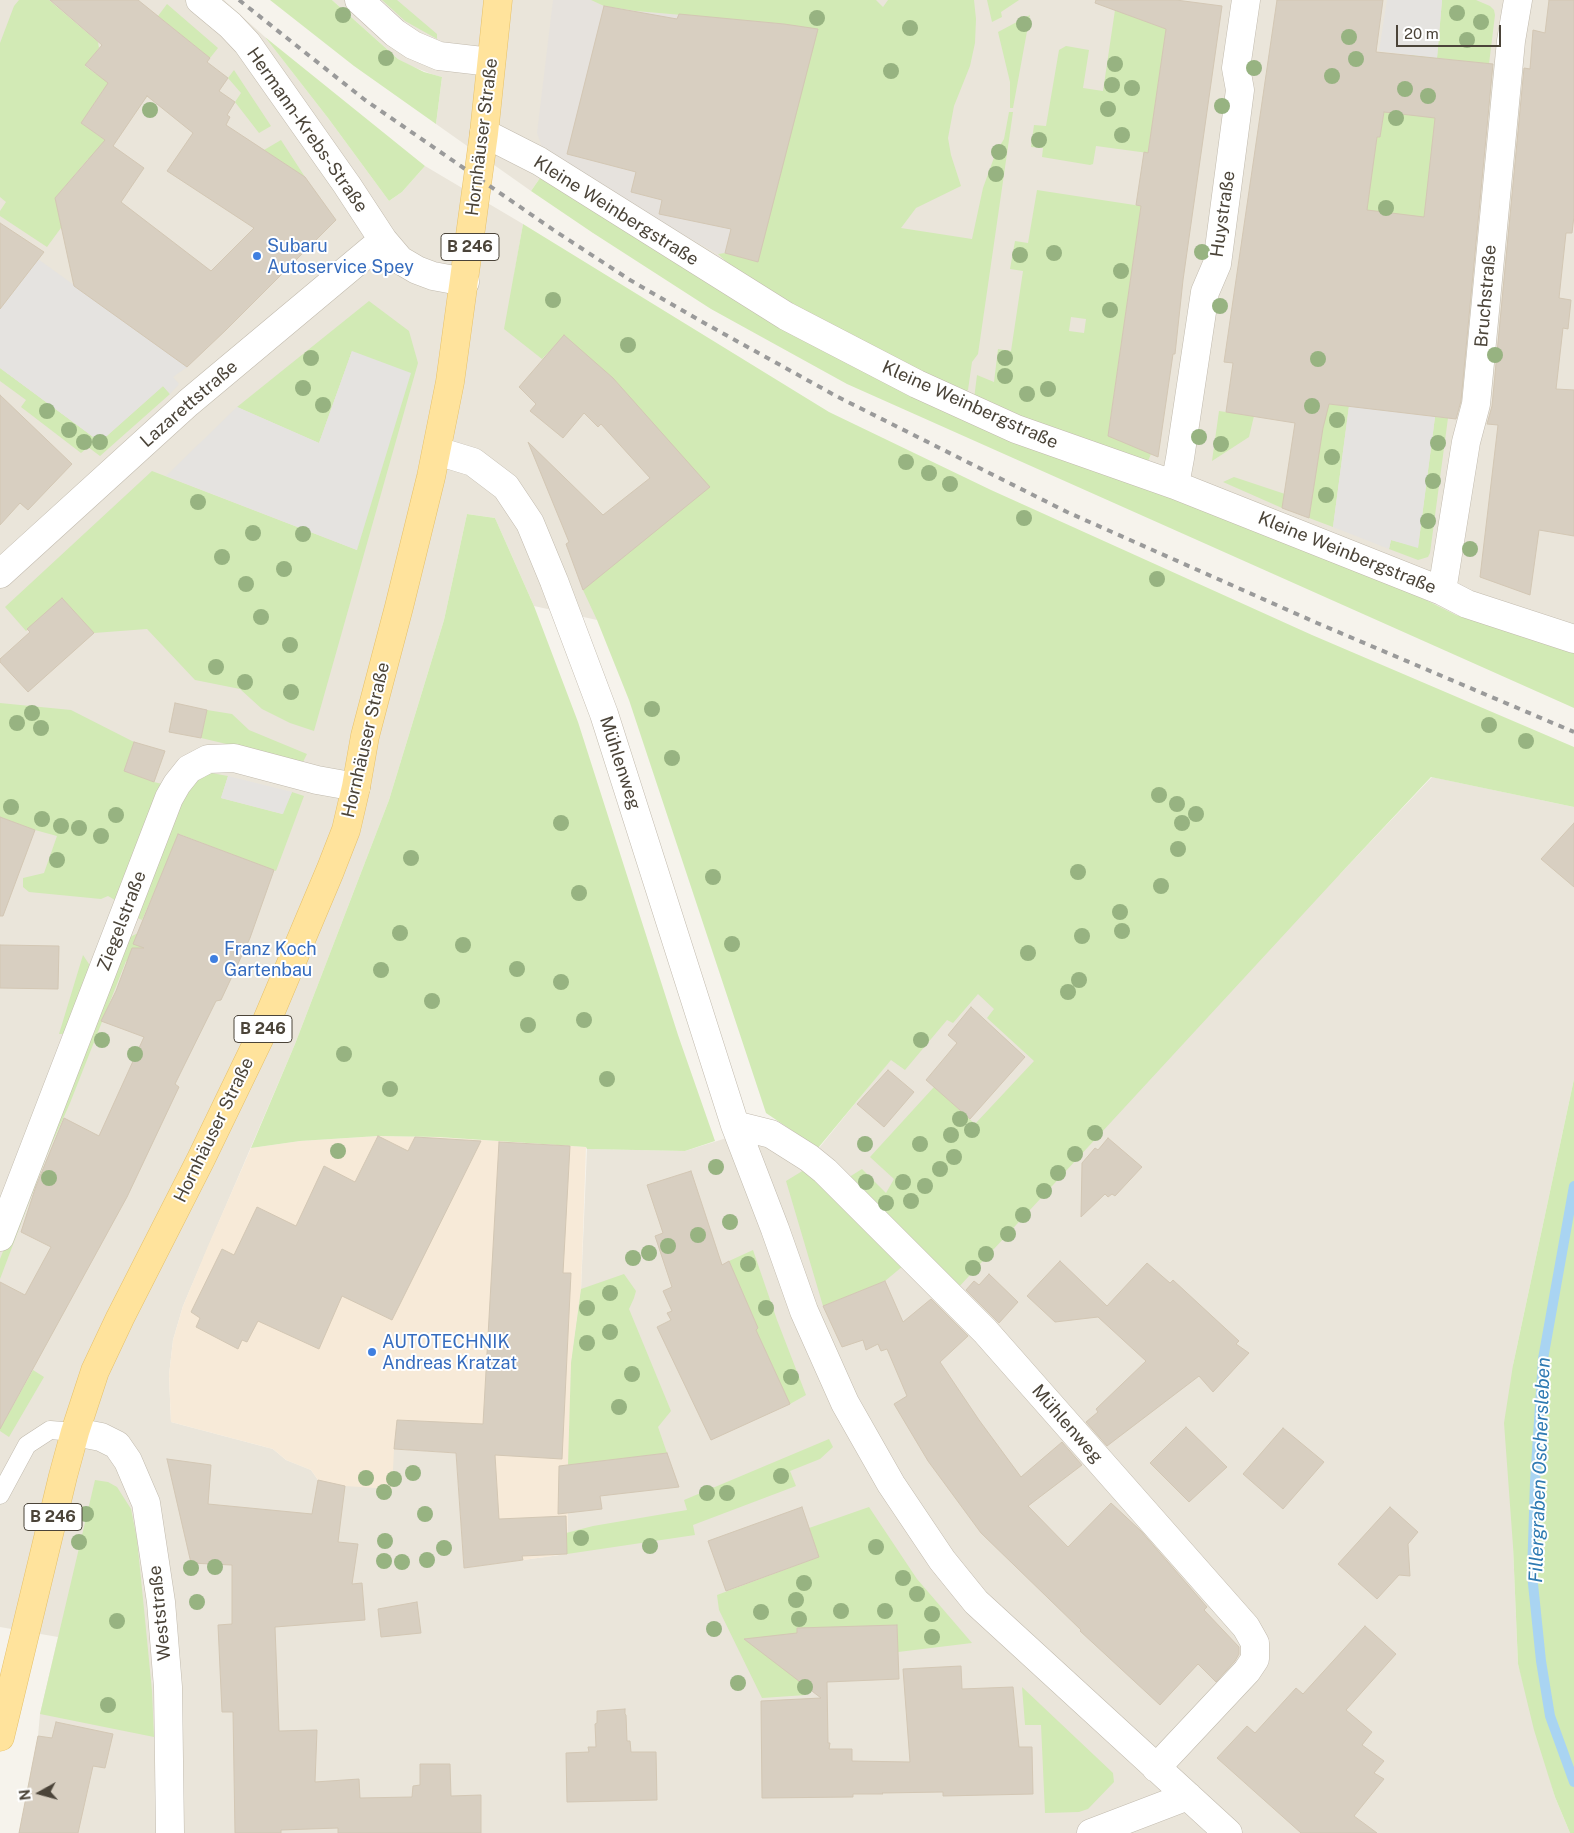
<!DOCTYPE html>
<html>
<head>
<meta charset="utf-8">
<style>
  body { margin:0 }
  #map { position:relative; width:1574px; height:1833px; overflow:hidden; background:#f6f3ec; font-family:"Public Sans",sans-serif }
  canvas { display:block }
  .north { position:absolute; left:15px; top:1768px; width:50px; height:50px; -webkit-text-stroke:4px #fff; paint-order:stroke; rotate:263deg; font-size:14px; font-weight:700; line-height:20px; text-align:center; color:#4b4439 }
  .north::after { content:''; display:block; margin:auto; width:18px; height:22px; background:#4b4439; clip-path:polygon(50% 0,100% 100%,50% 72%,0 100%) }
  .scale { position:absolute; left:1396px; top:25px; width:105px; height:22px; box-sizing:border-box; border:2px solid #4b4439; border-top:0; padding-left:6px; font-size:15px; line-height:18px; white-space:nowrap; color:#4b4439; -webkit-text-stroke:4px #fff; paint-order:stroke }
</style>
</head>
<body>
<div id="map">
<canvas width="1574" height="1833"></canvas>
<div class="north">N</div>
<div class="scale">20 m</div>
</div>
<script>
const ctx = document.querySelector('canvas').getContext('2d');
ctx.lineJoin = 'round';
function fillPath(path, color) {
  ctx.fillStyle = color;
  ctx.fill(path, 'evenodd');
}
function toPath(rows) {
  const path = new Path2D();
  for (const r of rows) {
    path.moveTo(r[0], r[1]);
    for (let i = 2; i < r.length; i += 2) path.lineTo(r[i], r[i + 1]);
  }
  return path;
}
function stroke(path, color, width, dash) {
  ctx.strokeStyle = color;
  ctx.lineWidth = width;
  ctx.lineCap = dash ? 'butt' : 'round';
  ctx.setLineDash(dash || []);
  ctx.stroke(path);
}
function label(font, color, halo, rows, align = 'center') {
  ctx.font = font + ' "Public Sans",sans-serif';
  ctx.lineWidth = 4;
  ctx.setLineDash([]);
  ctx.textBaseline = 'middle';
  ctx.strokeStyle = halo;
  ctx.fillStyle = color;
  for (const [text, x, y, turn = 0] of rows) {
    ctx.save();
    ctx.translate(x, y);
    ctx.rotate((+turn || 0) * Math.PI / 180);
    ctx.textAlign = isNaN(turn) ? turn : align;
    if (halo) ctx.strokeText(text, 0, 0);
    ctx.fillText(text, 0, 0);
    ctx.restore();
  }
}
fillPath(toPath([
  [0,0,224,0,265,37,328,118,389,201,402,192,425,166,523,224,514,276,785,455,597,620,534,606,495,518,467,514,444,620,389,800,295,1044,183,1306,173,1340,169,1375,171,1422,273,1449,286,1460,311,1470,318,1480,394,1449,456,1453,464,1568,567,1554,571,1363,581,1289,587,1149,685,1151,778,1122,819,1148,1120,776,1340,874,1432,777,1574,807,1574,1079,1513,1365,1513,1546,1518,1664,1555,1797,1570,1833,19,1833,38,1736,40,1714,58,1637,0,1627],
  [332,0,1574,0,1574,653,1559,647,1456,615,1422,598,1172,495,540,178,531,191,436,124,442,77,434,75,411,66,398,59]
]), '#eae5da');
fillPath(toPath([
  [378,1136,439,1137,586,1147,581,1289,571,1363,567,1554,464,1568,456,1453,394,1449,392,1489,345,1486,318,1480,311,1470,286,1460,273,1449,171,1422,169,1375,173,1340,183,1306,208,1246,251,1148,300,1141]
]), '#f7ead8');
fillPath(toPath([
  [553,0,591,0,604,6,636,11,785,24,758,262,725,253,718,254,664,224,554,158,542,147,537,133]
]), '#e6e2dd');
fillPath(toPath([
  [19,0,49,0,98,42,99,48,85,66,96,74,104,64,149,93,136,112,103,90,81,123,113,146,97,165,88,159,55,198,66,221,47,247,0,216,0,211,6,202,0,197,0,43,14,6],
  [270,0,332,0,398,59,424,72,442,77,436,124,354,66],
  [382,0,397,0,437,34,437,39,405,21],
  [591,0,876,0,883,7,888,0,974,0,976,19,975,43,970,66,954,106,948,138,951,155,961,186,916,208,901,228,972,239,983,188,996,152,1004,139,1009,112,1013,112,978,354,972,362,968,390,962,396,851,341,735,270,718,254,725,253,758,262,785,24,636,11,604,6],
  [987,0,1019,0,1001,12,1002,17,992,22],
  [1442,0,1476,0,1490,6,1494,10,1495,15,1489,64,1437,58,1435,118,1422,235,1354,210,1359,170,1372,171,1377,137,1380,137,1384,112,1407,76,1410,55,1437,58],
  [167,4,218,48,210,58,158,16],
  [1115,10,1166,29,1148,153,1096,146,1093,164,1090,165,1042,157,1043,148,1031,147,1034,125,1046,126,1059,50,1066,46,1089,50,1083,88,1103,91],
  [1030,15,1013,108,1010,108,1010,82,998,32],
  [265,37,425,166,402,192,389,201,328,118],
  [234,70,271,126,259,133,235,102,241,93,228,78],
  [281,140,305,177,264,150],
  [540,178,603,216,1172,495,1422,598,1456,615,1559,647,1574,653,1574,708,847,384,711,309,593,233,531,191],
  [1037,190,1141,206,1108,435,1151,454,1148,461,1134,463,974,399,977,375,994,382,998,349,1011,351,1023,271,1010,269,1015,241,1028,243],
  [1071,317,1086,319,1084,333,1069,331],
  [523,224,829,412,991,490,1312,635,1574,747,1574,807,1431,777,1340,874,957,1289,846,1179,862,1169,886,1193,894,1179,870,1157,934,1087,975,1124,1034,1061,987,1018,994,1009,978,994,953,1023,947,1020,905,1070,891,1060,818,1148,766,1113,629,700,597,620,583,590,709,487,613,378,564,336,542,359,504,329],
  [369,301,409,331,418,363,314,731,290,723,262,709,240,689,195,680,147,629,94,633,62,598,26,631,5,607,152,471,357,550,352,351,319,443,237,407],
  [0,368,100,442,163,386,170,394,100,456,88,447,81,453,21,407,26,400,0,381],
  [1326,404,1349,406,1333,527,1309,518],
  [1219,411,1254,416,1249,437,1212,461],
  [1435,417,1448,418,1430,553,1428,557,1418,560,1389,549,1391,540,1418,547],
  [1234,477,1285,494,1282,508,1223,482],
  [467,514,495,518,534,606,578,722,678,1035,715,1141,685,1151,587,1149,586,1147,439,1137,378,1136,300,1141,251,1148,295,1044,389,800,444,620],
  [0,703,71,710,134,742,124,771,154,782,166,785,121,900,115,900,108,896,101,899,29,892,23,887,23,878,44,873,57,836,35,830,0,817],
  [207,710,232,714,249,730,307,754,303,762,201,738],
  [200,771,228,776,221,798,282,814,292,792,304,796,276,871,179,834,142,920,135,917,191,780],
  [140,932,160,975,126,961,70,1103,47,1155,0,1279,0,1259,128,938],
  [83,955,89,964,89,976,68,1034,59,1034],
  [1574,1079,1574,1833,1570,1833,1555,1797,1534,1730,1518,1664,1513,1546,1504,1423,1513,1365],
  [804,1170,903,1266,885,1281,823,1306,786,1181],
  [753,1250,777,1320,806,1395,790,1404,756,1330,758,1328,729,1261],
  [624,1274,636,1291,634,1298,629,1309,671,1411,658,1427,667,1453,568,1465,571,1363,581,1289],
  [33,1370,44,1377,9,1437,0,1431,0,1429],
  [829,1439,833,1447,820,1459,790,1471,796,1486,693,1525,695,1535,567,1554,566,1533,593,1526,687,1510,684,1500],
  [95,1480,108,1482,117,1487,131,1509,137,1539,145,1619,152,1691,154,1737,40,1714],
  [869,1507,917,1579,972,1643,898,1652,897,1625,797,1629,799,1683,806,1695,762,1698,719,1610,717,1595,819,1557,809,1528],
  [1022,1687,1113,1773,1114,1782,1088,1809,1079,1812,1045,1813,1041,1725,1025,1725]
]), '#d2eab5');
fillPath(toPath([
  [1387,0,1442,0,1437,58,1379,51],
  [38,259,187,367,173,377,179,384,170,394,163,386,100,442,0,368,0,309],
  [352,351,411,373,357,550,166,476,237,407,319,443],
  [1349,406,1435,417,1418,548,1391,540,1389,549,1333,527],
  [228,776,292,792,283,814,221,798]
]), '#e5e3e0');
stroke(toPath([
  [1574,1186,1543,1359,1535,1482,1532,1574,1541,1661,1550,1716,1574,1782]
]), '#a9d4f2', 10);
const building = toPath([
  [50,0,138,0,210,58,207,62,228,78,219,91,235,102,227,115,230,117,226,125,305,177,336,220,226,330,187,367,74,286,55,198,105,140,81,123,108,83,85,65,102,45,50,0],
  [147,96,193,133,167,171,254,228,211,271,121,202,144,168,113,146,147,96],
  [1096,0,1176,0,1222,6,1183,280,1175,354,1173,354,1158,457,1108,436,1141,206,1136,205,1144,152,1148,153,1166,29,1095,3,1096,0],
  [1277,0,1383,0,1376,52,1493,64,1461,401,1456,419,1329,404,1323,428,1309,518,1282,508,1295,423,1226,412,1233,363,1224,362,1277,0],
  [1384,112,1435,118,1424,217,1367,210,1377,137,1380,137,1384,112],
  [1549,0,1574,0,1574,216,1572,233,1566,233,1559,298,1571,300,1568,329,1563,328,1556,389,1574,390,1574,536,1539,530,1530,595,1480,577,1498,425,1487,424,1492,406,1524,68,1530,69,1533,30,1545,33,1549,0],
  [604,6,677,19,679,14,784,24,818,29,758,262,725,253,731,229,659,214,662,200,631,192,636,172,567,154,604,6],
  [0,223,44,252,0,309,0,223],
  [564,335,613,378,710,487,583,590,566,544,569,542,528,442,603,515,650,478,601,424,598,427,584,413,563,438,530,411,536,404,519,387,564,335],
  [0,395,72,464,28,510,20,503,0,525,0,395],
  [62,598,94,633,28,692,0,662,0,659,30,632,27,629,62,598],
  [175,703,207,710,201,738,169,732,175,703],
  [134,742,165,751,154,782,124,771,134,742],
  [0,817,35,830,3,916,0,916,0,817],
  [1574,823,1574,887,1541,859,1574,823],
  [178,834,274,870,250,938,221,1000,216,1001,175,1084,179,1087,127,1197,0,1429,0,1282,25,1295,51,1247,21,1232,36,1186,64,1118,99,1136,144,1037,101,1021,116,991,132,948,144,948,133,944,178,834],
  [0,945,59,946,58,989,0,988,0,945],
  [971,1007,1025,1057,970,1119,926,1080,957,1043,948,1035,971,1007],
  [888,1070,914,1092,884,1127,857,1104,888,1070],
  [378,1136,408,1151,415,1137,481,1141,392,1320,342,1296,319,1349,258,1321,247,1342,242,1340,238,1349,196,1327,200,1318,191,1312,222,1249,234,1255,257,1207,296,1226,324,1166,355,1182,378,1136],
  [1108,1138,1142,1167,1115,1196,1112,1194,1108,1197,1105,1194,1081,1217,1082,1163,1095,1148,1098,1150,1108,1138],
  [499,1142,570,1146,563,1273,571,1273,562,1459,495,1455,499,1519,566,1516,567,1554,522,1556,523,1560,464,1568,456,1453,394,1449,397,1420,483,1424,499,1142],
  [691,1171,722,1265,729,1261,758,1328,756,1330,790,1404,711,1440,657,1327,671,1320,667,1313,672,1311,663,1291,672,1287,655,1236,663,1233,647,1185,691,1171],
  [1060,1261,1107,1306,1147,1263,1170,1283,1173,1280,1239,1341,1236,1344,1249,1353,1213,1392,1199,1376,1107,1446,1086,1422,1098,1412,1096,1409,1146,1361,1098,1317,1055,1322,1027,1296,1060,1261],
  [989,1274,1018,1302,999,1323,966,1290,974,1281,979,1285,989,1274],
  [885,1281,903,1322,931,1299,968,1336,940,1362,979,1420,1021,1477,1062,1442,1082,1465,1028,1506,1068,1547,1111,1503,1141,1531,1207,1607,1204,1610,1239,1647,1239,1654,1235,1661,1216,1682,1198,1664,1160,1705,1080,1631,1081,1630,981,1533,928,1461,894,1404,907,1396,887,1349,881,1351,878,1344,866,1350,863,1340,842,1347,823,1306,885,1281],
  [1186,1427,1227,1467,1189,1502,1150,1463,1186,1427],
  [1283,1428,1324,1462,1283,1509,1243,1474,1283,1428],
  [667,1453,679,1487,600,1496,602,1509,558,1514,559,1466,667,1453],
  [167,1459,211,1465,208,1504,312,1514,318,1480,345,1486,338,1542,358,1544,352,1584,362,1583,365,1620,275,1627,279,1731,317,1730,315,1782,359,1779,360,1798,412,1797,413,1786,420,1785,420,1764,450,1764,451,1796,481,1795,481,1833,338,1833,338,1828,281,1830,281,1833,235,1833,233,1712,222,1712,218,1625,232,1624,232,1565,191,1563,167,1459],
  [802,1507,819,1557,726,1591,708,1541,802,1507],
  [1390,1507,1418,1532,1408,1544,1410,1576,1399,1575,1377,1599,1338,1564,1390,1507],
  [417,1602,421,1633,381,1637,378,1609,417,1602],
  [897,1625,899,1679,827,1682,828,1743,830,1743,829,1749,852,1749,852,1761,910,1762,903,1669,961,1666,962,1689,1013,1687,1019,1747,1032,1747,1033,1794,943,1796,943,1792,882,1793,883,1794,853,1794,853,1797,762,1798,761,1701,821,1698,744,1639,797,1633,797,1628,897,1625],
  [1365,1626,1396,1654,1346,1710,1372,1732,1362,1745,1384,1761,1374,1773,1384,1779,1354,1816,1377,1833,1301,1833,1217,1758,1247,1726,1255,1733,1296,1688,1303,1694,1365,1626],
  [625,1709,625,1714,626,1715,627,1741,630,1741,631,1752,656,1752,657,1800,567,1802,566,1753,589,1752,588,1747,596,1747,595,1724,597,1723,597,1711,625,1709],
  [56,1722,113,1734,105,1768,93,1766,78,1833,19,1833,38,1736,52,1738,56,1722]
]);
fillPath(building, '#d8cfc1');
stroke(building, '#d3c7b4', 1);
const lane = toPath([
  [0,1495,27,1445,50,1430,75,1432]
]);
const street = toPath([
  [200,0,230,25,247,43,347,185,383,240,400,260,417,270,433,276,465,282],
  [359,0,395,33,413,45,439,56,491,62],
  [484,133,539,161,786,316,917,384,1016,429,1175,485,1442,591,1467,604,1574,639],
  [437,451,473,462,506,487,530,523,554,581,604,714,735,1125,775,1229,804,1311,845,1403,891,1484,942,1560,976,1602,1228,1833],
  [1175,485,1180,458,1205,292,1217,264,1240,90,1236,68,1246,0],
  [0,574,188,403,383,240],
  [1442,591,1466,442,1476,404,1511,41,1518,0],
  [735,1125,771,1134,809,1158,825,1171,985,1331,1246,1627,1255,1643,1255,1659,1247,1671,1156,1768],
  [0,1237,169,798,177,784,189,769,208,759,234,758,317,780,356,787],
  [75,1432,101,1437,117,1445,128,1461,146,1503,161,1602,168,1687,170,1833],
  [1091,1833,1188,1796]
]);
const primary = toPath([
  [0,1737,63,1476,75,1432,95,1371,120,1318,201,1159,260,1037,330,871,346,830,356,787,365,736,399,607,431,477,450,382,484,133,498,0]
]);
stroke(lane, '#c2bbae', 19);
stroke(street, '#c2bbae', 29);
stroke(primary, '#e6c16a', 29);
stroke(lane, '#fff', 18);
stroke(street, '#fff', 28);
stroke(primary, '#ffe39c', 28);
stroke(toPath([
  [239,0,365,100,555,231,630,280,706,324,838,397,1067,512,1317,623,1574,732]
]), '#9a9a9a', 4, [6, 6]);
ctx.fillStyle = '#97b381';
for (const [x, y] of [
  [1457,13],
  [343,15],
  [817,18],
  [1481,22],
  [1024,24],
  [910,28],
  [1349,37],
  [1467,40],
  [386,58],
  [1356,59],
  [1115,64],
  [1254,68],
  [891,71],
  [1332,76],
  [1112,85],
  [1132,88],
  [1405,89],
  [1428,96],
  [1222,106],
  [1108,109],
  [150,110],
  [1396,118],
  [1122,135],
  [1039,140],
  [999,152],
  [996,174],
  [1386,208],
  [1202,252],
  [1054,253],
  [1020,255],
  [1121,271],
  [553,300],
  [1220,306],
  [1110,310],
  [628,345],
  [1495,355],
  [311,358],
  [1005,358],
  [1318,359],
  [1005,376],
  [303,388],
  [1048,389],
  [1027,394],
  [323,405],
  [1312,406],
  [47,411],
  [1337,420],
  [69,430],
  [1199,437],
  [84,442],
  [100,442],
  [1438,443],
  [1221,444],
  [1332,457],
  [906,462],
  [929,473],
  [1433,481],
  [950,484],
  [1326,495],
  [198,502],
  [1024,518],
  [1428,521],
  [253,533],
  [303,534],
  [1470,549],
  [222,557],
  [284,569],
  [1157,579],
  [246,584],
  [261,617],
  [290,645],
  [216,667],
  [245,682],
  [291,692],
  [652,709],
  [32,713],
  [17,723],
  [1489,725],
  [41,728],
  [1526,741],
  [672,758],
  [1159,795],
  [1177,804],
  [11,807],
  [1196,814],
  [116,815],
  [42,819],
  [561,823],
  [1182,823],
  [61,826],
  [79,828],
  [101,836],
  [1178,849],
  [411,858],
  [57,860],
  [1078,872],
  [713,877],
  [1161,886],
  [579,893],
  [1120,912],
  [1122,931],
  [400,933],
  [1082,936],
  [732,944],
  [463,945],
  [1028,953],
  [517,969],
  [381,970],
  [1079,980],
  [561,982],
  [1068,992],
  [432,1001],
  [584,1020],
  [528,1025],
  [102,1040],
  [921,1040],
  [135,1054],
  [344,1054],
  [607,1079],
  [390,1089],
  [960,1119],
  [972,1130],
  [1095,1133],
  [951,1135],
  [865,1144],
  [920,1144],
  [338,1151],
  [1075,1154],
  [954,1157],
  [716,1167],
  [940,1169],
  [1058,1173],
  [49,1178],
  [866,1182],
  [903,1182],
  [925,1186],
  [1044,1191],
  [911,1201],
  [886,1203],
  [1023,1215],
  [730,1222],
  [1008,1234],
  [698,1235],
  [668,1246],
  [649,1253],
  [986,1254],
  [633,1258],
  [748,1264],
  [973,1268],
  [610,1293],
  [587,1308],
  [766,1308],
  [610,1332],
  [587,1343],
  [632,1374],
  [791,1377],
  [619,1407],
  [413,1473],
  [781,1476],
  [366,1478],
  [394,1479],
  [384,1492],
  [707,1493],
  [727,1493],
  [86,1514],
  [425,1514],
  [581,1538],
  [385,1541],
  [79,1542],
  [650,1546],
  [876,1547],
  [444,1548],
  [427,1560],
  [384,1561],
  [402,1562],
  [215,1567],
  [191,1568],
  [903,1578],
  [804,1583],
  [917,1594],
  [796,1600],
  [197,1602],
  [841,1611],
  [885,1611],
  [761,1612],
  [932,1614],
  [799,1619],
  [117,1621],
  [714,1629],
  [932,1637],
  [738,1683],
  [805,1687],
  [108,1705]
]) {
  ctx.beginPath();
  ctx.arc(x, y, 8, 0, 2 * Math.PI);
  ctx.fill();
}
for (const [x, y, r, color] of [
  [257,256,5,"#3f7fe0"],
  [214,959,5,"#3f7fe0"],
  [372,1352,5,"#3f7fe0"]
]) {
  const dot = new Path2D();
  dot.arc(x, y, r, 0, 2 * Math.PI);
  ctx.fillStyle = color;
  ctx.fill(dot);
  stroke(dot, '#fff', 2);
}
for (const [x, y, w] of [
  [470,247,58],
  [263,1029,58],
  [53,1517,58]
]) {
  const box = new Path2D();
  box.roundRect(x - w / 2, y - 13.5, w, 27, 4);
  ctx.fillStyle = '#fff';
  ctx.fill(box);
  stroke(box, '#4b4439', 1);
}
label('bold 16px', '#4b4439', null, [
  ["B 246",470,247],
  ["B 246",263,1029],
  ["B 246",53,1517]
]);
label('18px', '#4b4439', '#fff', [
  ["Hermann-Krebs-Straße",307,130,55],
  ["Hornhäuser Straße",482,137,-83],
  ["Kleine Weinbergstraße",616,211,32],
  ["Huystraße",1223,214,-82],
  ["Bruchstraße",1486,296,-85],
  ["Lazarettstraße",189,404,-41],
  ["Kleine Weinbergstraße",970,405,24],
  ["Kleine Weinbergstraße",1347,553,22],
  ["Hornhäuser Straße",366,740,-77],
  ["Mühlenweg",620,763,72],
  ["Ziegelstraße",122,921,-69],
  ["Hornhäuser Straße",214,1130,-64],
  ["Mühlenweg",1067,1424,49],
  ["Weststraße",160,1613,-96]
]);
label('18px', '#366cbe', '#fff', [
  ["Subaru",267,246],
  ["Autoservice Spey",267,267],
  ["Franz Koch",224,949],
  ["Gartenbau",224,970],
  ["AUTOTECHNIK",382,1342],
  ["Andreas Kratzat",382,1363]
], 'left');
label('italic 19px', '#2e7ab2', '#fff', [
  ["Fillergraben Oschersleben",1540,1470,-88]
]);
</script>
</body>
</html>
